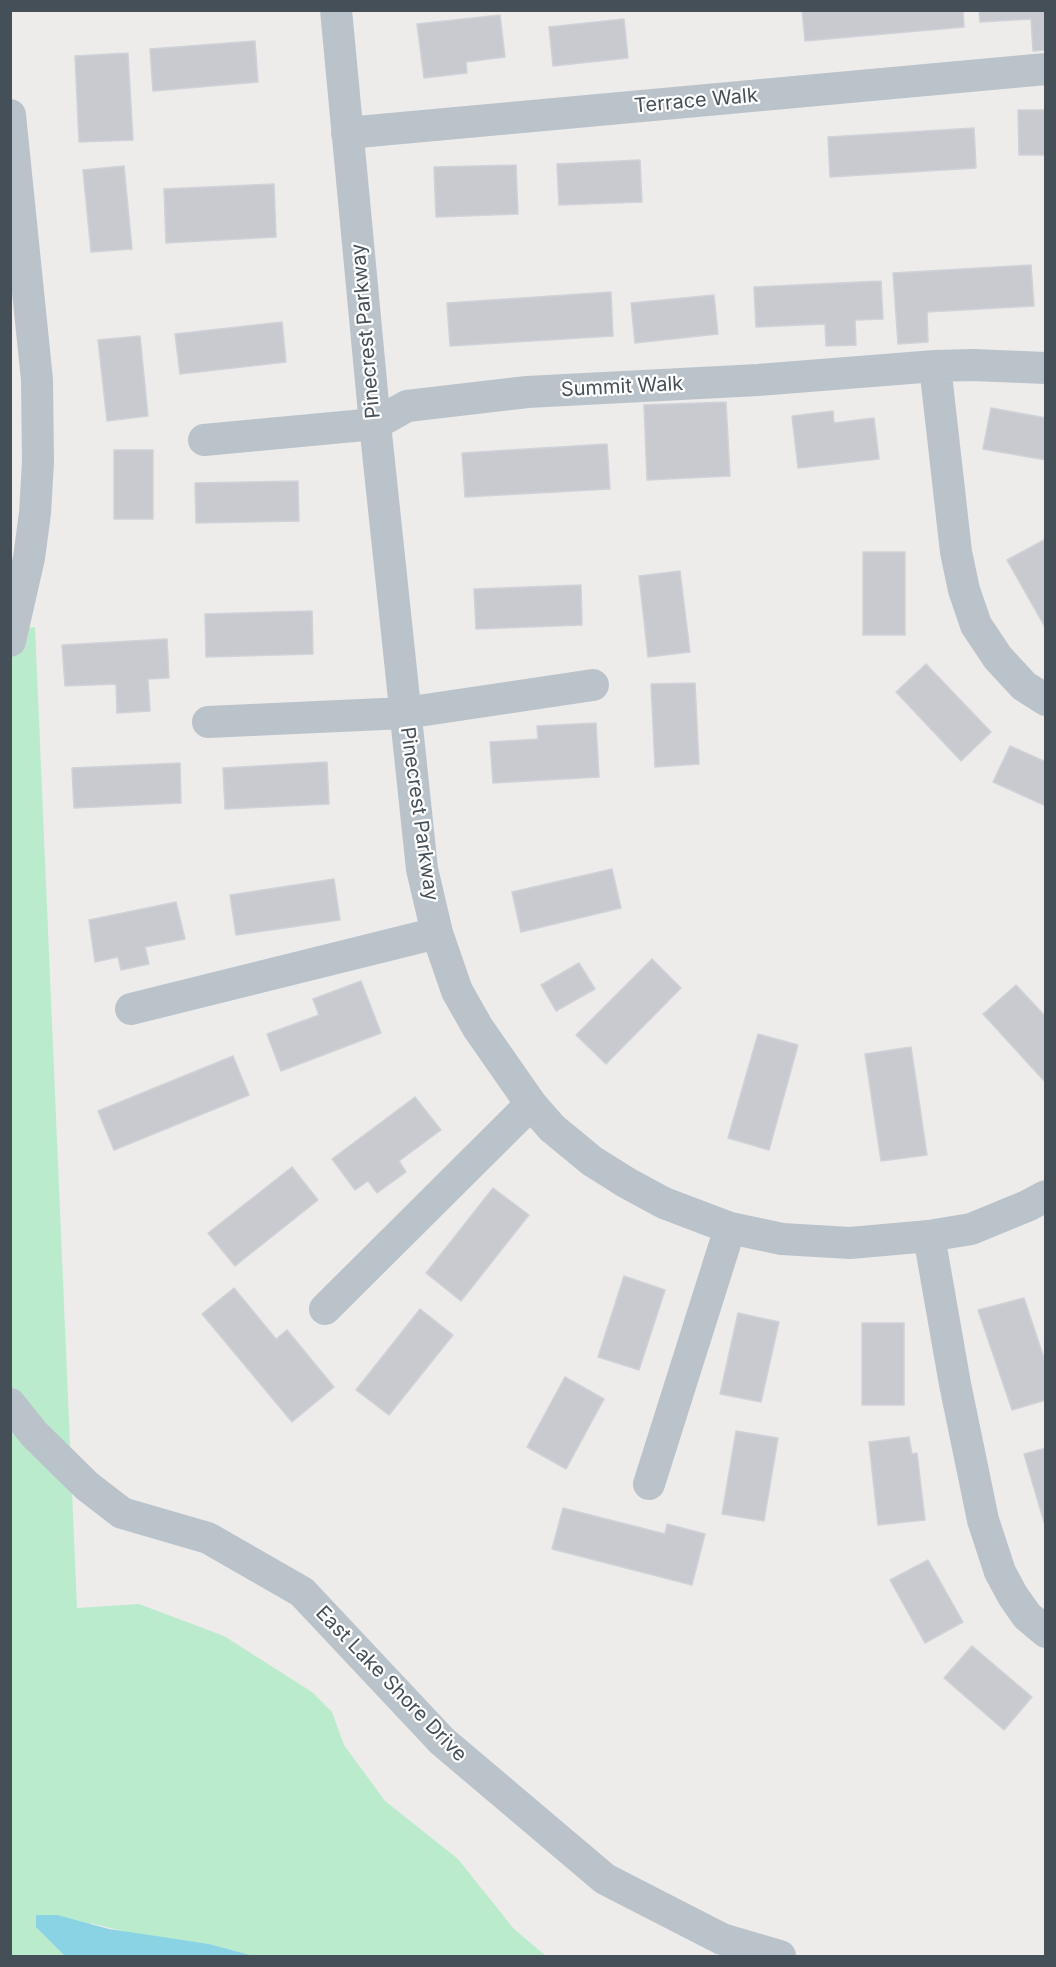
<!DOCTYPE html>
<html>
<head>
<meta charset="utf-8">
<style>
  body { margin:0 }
  #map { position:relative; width:1056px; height:1967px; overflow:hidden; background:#eeebeb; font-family:Inter,sans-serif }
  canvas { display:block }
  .frame { position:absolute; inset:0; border:12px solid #454f57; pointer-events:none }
</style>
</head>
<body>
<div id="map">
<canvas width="1056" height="1967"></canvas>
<div class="frame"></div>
</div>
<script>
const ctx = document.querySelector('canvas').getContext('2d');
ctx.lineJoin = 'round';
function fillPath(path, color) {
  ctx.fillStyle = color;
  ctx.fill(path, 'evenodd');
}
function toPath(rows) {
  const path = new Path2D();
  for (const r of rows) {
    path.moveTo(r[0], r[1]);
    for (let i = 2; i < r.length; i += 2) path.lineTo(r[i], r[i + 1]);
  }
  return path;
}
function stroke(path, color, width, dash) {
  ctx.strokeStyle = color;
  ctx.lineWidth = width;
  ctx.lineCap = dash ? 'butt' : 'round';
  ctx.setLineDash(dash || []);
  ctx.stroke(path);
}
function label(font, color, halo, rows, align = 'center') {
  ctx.font = font + ' Inter,sans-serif';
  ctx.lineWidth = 4.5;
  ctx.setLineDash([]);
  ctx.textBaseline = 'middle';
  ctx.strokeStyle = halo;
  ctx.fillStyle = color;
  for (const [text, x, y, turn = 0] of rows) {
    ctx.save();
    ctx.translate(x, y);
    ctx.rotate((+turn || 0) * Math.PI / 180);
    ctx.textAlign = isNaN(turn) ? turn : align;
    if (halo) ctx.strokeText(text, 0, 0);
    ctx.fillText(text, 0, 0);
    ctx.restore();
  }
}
fillPath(toPath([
  [35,627,77,1608,139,1604,224,1636,312,1692,332,1712,344,1745,385,1801,458,1859,514,1929,546,1956,254,1956,209,1944,139,1935,90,1923,91,1956,11,1956,10,630]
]), '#baebcd');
fillPath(toPath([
  [36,1915,57,1915,109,1929,209,1944,254,1956,65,1956,36,1927]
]), '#89d3e5');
const building = toPath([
  [802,10,963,10,964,27,805,41,802,10],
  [979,10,1046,10,1046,50,1033,51,1031,19,980,22,979,10],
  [500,15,505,57,466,62,467,73,424,78,417,24,500,15],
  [624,19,628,58,553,66,549,27,624,19],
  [255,41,258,82,153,91,150,49,255,41],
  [128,53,133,140,79,142,75,56,128,53],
  [1018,110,1046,110,1046,155,1019,155,1018,110],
  [974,128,976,168,830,177,828,137,974,128],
  [640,160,642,202,559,205,557,164,640,160],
  [516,165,518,214,436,217,434,167,516,165],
  [124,166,132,249,91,252,83,170,124,166],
  [274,184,276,237,166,243,164,189,274,184],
  [1031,265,1034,306,927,312,928,342,898,344,893,273,1031,265],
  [881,281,883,319,855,320,856,345,826,346,825,324,756,327,754,287,881,281],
  [611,292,613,336,450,346,447,303,611,292],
  [714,295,718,334,635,343,631,303,714,295],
  [282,322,286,362,180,374,175,334,282,322],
  [140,336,148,416,107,421,98,340,140,336],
  [726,402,730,476,647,480,644,405,726,402],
  [991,408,1046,418,1046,460,983,449,991,408],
  [833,411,834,423,874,418,879,459,798,468,792,416,833,411],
  [607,444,610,489,465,497,462,453,607,444],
  [114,450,153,450,153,519,114,519,114,450],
  [298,481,299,521,196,523,195,483,298,481],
  [1046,539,1046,629,1007,560,1046,539],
  [863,552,905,552,905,635,863,635,863,552],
  [680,571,690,652,648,657,639,576,680,571],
  [581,585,582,625,476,629,474,589,581,585],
  [312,611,313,654,206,657,205,614,312,611],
  [167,639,169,678,148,679,150,711,117,713,116,684,65,686,62,645,167,639],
  [926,664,991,732,961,761,896,692,926,664],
  [695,683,699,764,655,767,651,684,695,683],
  [596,723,599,777,493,783,490,742,538,739,537,726,596,723],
  [1010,746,1046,762,1046,806,993,782,1010,746],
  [327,762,329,804,225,809,223,768,327,762],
  [180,763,181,803,74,808,72,768,180,763],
  [612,869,621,908,521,932,512,892,612,869],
  [334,879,340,920,236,935,230,895,334,879],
  [176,902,185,939,145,947,149,964,121,970,118,957,95,962,89,920,176,902],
  [652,959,681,988,606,1064,576,1035,652,959],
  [579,963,595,989,556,1011,541,985,579,963],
  [361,981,381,1033,281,1071,267,1034,319,1015,313,999,361,981],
  [1016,985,1046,1017,1046,1083,983,1014,1016,985],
  [758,1034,798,1045,769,1150,728,1138,758,1034],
  [911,1047,927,1155,881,1161,865,1054,911,1047],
  [233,1056,249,1095,114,1150,98,1111,233,1056],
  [415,1097,441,1130,399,1161,406,1172,377,1193,368,1181,355,1190,332,1159,415,1097],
  [292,1167,318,1200,235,1266,208,1233,292,1167],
  [493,1188,529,1215,461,1301,426,1273,493,1188],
  [624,1276,665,1290,639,1370,598,1357,624,1276],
  [234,1288,276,1339,287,1330,334,1387,292,1422,202,1314,234,1288],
  [1024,1298,1046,1364,1046,1400,1012,1410,978,1310,1024,1298],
  [420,1309,453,1335,389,1415,356,1390,420,1309],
  [738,1313,779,1322,761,1402,720,1394,738,1313],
  [862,1323,904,1323,904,1405,862,1405,862,1323],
  [565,1377,604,1399,566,1469,527,1447,565,1377],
  [736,1431,778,1438,764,1521,722,1514,736,1431],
  [909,1437,912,1454,917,1453,925,1520,878,1525,869,1442,909,1437],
  [1046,1448,1046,1529,1024,1454,1046,1448],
  [563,1508,665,1534,667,1524,705,1534,692,1585,552,1549,563,1508],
  [928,1560,963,1622,925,1643,890,1580,928,1560],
  [972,1646,1032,1697,1004,1730,944,1678,972,1646]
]);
fillPath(building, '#c8cad0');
stroke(building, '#cfd2d7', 1.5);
stroke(toPath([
  [336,10,375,424,422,869,437,933,457,991,478,1028,531,1104,552,1128,592,1161,627,1183,664,1203,730,1228,782,1239,850,1243,929,1236,971,1229,1027,1206,1046,1196],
  [10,115,37,380,38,462,35,513,29,558,10,641],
  [347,133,1046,69],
  [935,366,956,552,964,590,976,625,998,658,1024,686,1046,700],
  [204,440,375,424,407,406,527,392,758,380,935,366,973,365,1046,368],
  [208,722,405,713,593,685],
  [131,1009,437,933],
  [929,1236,955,1384,983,1520,1000,1572,1013,1596,1027,1616,1046,1632],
  [325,1309,531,1104],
  [10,1404,35,1435,87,1486,122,1513,208,1538,302,1592,442,1741,605,1879,722,1939,780,1956],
  [649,1484,730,1228]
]), '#bac3ca', 32);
label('20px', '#454f57', '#fff', [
  ["Terrace Walk",696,101,-5],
  ["Pinecrest Parkway",366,331,-95],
  ["Summit Walk",622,387,-3],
  ["Pinecrest Parkway",419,814,82],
  ["East Lake Shore Drive",391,1684,46]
]);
</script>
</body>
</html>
